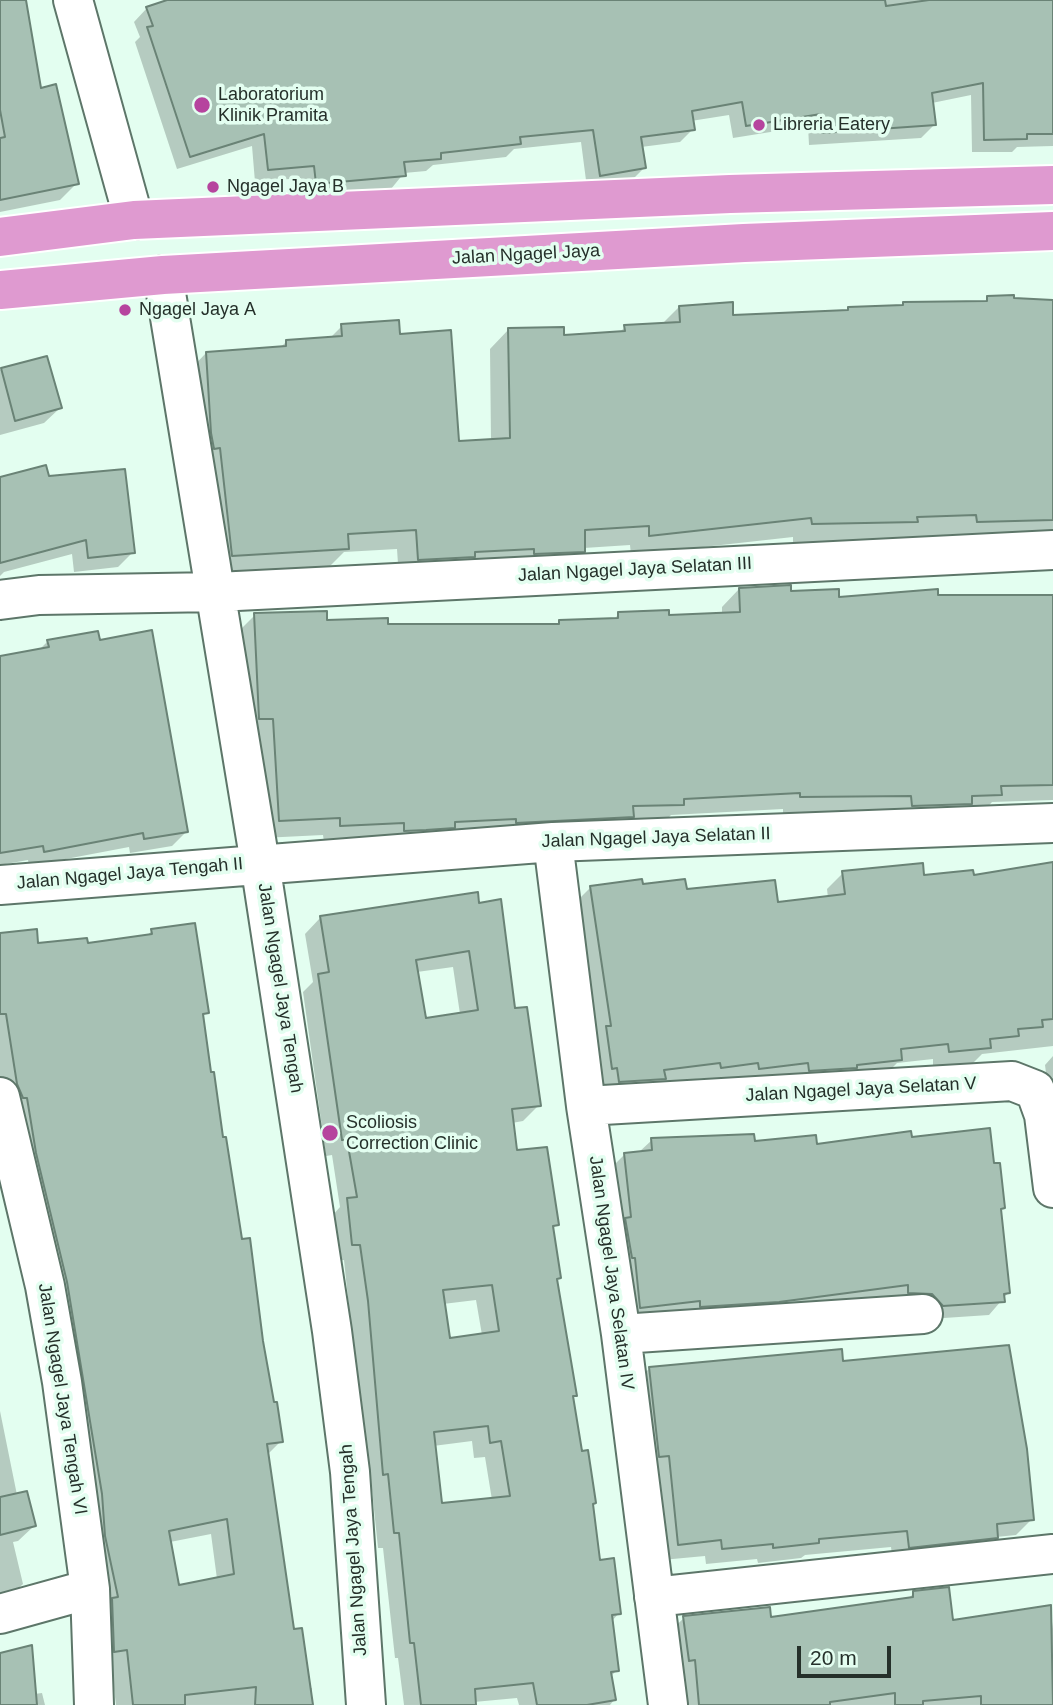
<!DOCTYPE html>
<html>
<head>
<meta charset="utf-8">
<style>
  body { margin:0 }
  #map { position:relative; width:1053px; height:1705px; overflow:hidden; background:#e3fef0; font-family:Helvetica,sans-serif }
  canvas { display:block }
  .scale { position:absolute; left:797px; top:1646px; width:94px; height:32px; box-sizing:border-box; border:4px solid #25302a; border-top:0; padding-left:9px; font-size:21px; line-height:24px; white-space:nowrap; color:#25302a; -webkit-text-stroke:5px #e3fef0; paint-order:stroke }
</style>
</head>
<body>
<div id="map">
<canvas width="1053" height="1705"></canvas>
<div class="scale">20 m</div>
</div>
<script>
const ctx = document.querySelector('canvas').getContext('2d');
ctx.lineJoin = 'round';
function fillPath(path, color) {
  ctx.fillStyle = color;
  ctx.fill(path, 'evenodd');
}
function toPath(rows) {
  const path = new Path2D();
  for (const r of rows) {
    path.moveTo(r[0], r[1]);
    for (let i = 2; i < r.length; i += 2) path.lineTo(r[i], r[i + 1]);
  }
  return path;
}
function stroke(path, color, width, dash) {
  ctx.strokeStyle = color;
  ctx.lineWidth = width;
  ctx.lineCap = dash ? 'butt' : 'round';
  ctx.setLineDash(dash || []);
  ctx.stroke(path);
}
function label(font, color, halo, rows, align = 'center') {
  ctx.font = font + ' Helvetica,sans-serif';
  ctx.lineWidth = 7;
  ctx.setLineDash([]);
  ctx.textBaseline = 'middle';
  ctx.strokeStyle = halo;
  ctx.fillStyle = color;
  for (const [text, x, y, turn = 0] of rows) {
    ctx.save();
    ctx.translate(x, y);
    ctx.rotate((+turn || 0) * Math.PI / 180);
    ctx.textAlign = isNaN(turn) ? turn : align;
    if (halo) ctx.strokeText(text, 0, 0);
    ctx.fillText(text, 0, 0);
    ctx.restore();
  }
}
fillPath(toPath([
  [0,0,24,0,40,90,77,183,60,200,0,212],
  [172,0,1037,0,1053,44,1053,146,1017,147,1012,152,972,152,971,95,932,103,934,125,921,138,809,145,808,126,733,138,729,115,691,121,693,129,680,142,641,147,644,168,631,181,587,188,581,142,514,149,506,157,433,165,426,171,404,173,391,189,303,196,301,178,255,182,252,146,177,169,135,42,140,37,134,22,147,8],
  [988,298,1053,301,1053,554,958,541,958,534,841,543,793,543,793,537,631,555,630,545,584,548,564,570,399,579,397,549,344,552,328,568,213,575,187,373,206,353,279,349,287,341,329,339,342,326,398,335,457,443,491,441,490,349,509,329,562,337,618,334,625,327,662,324,679,307,732,317,845,312,849,308,900,307,903,304,983,303],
  [46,358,60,408,44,423,0,435,0,370],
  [0,476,48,477,133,552,118,567,74,572,72,554,4,572,0,576],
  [739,589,838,599,987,595,987,599,1053,597,1053,800,992,802,983,812,783,813,783,809,671,815,665,821,324,842,323,835,262,838,238,632,255,615,386,625,556,626,560,622,613,620,619,614,668,617,722,615,722,607],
  [48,641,187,831,172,846,130,853,129,847,29,866,28,860,0,865,0,658,38,651],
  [1053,864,1053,1046,982,1054,973,1063,933,1067,933,1059,897,1063,885,1075,706,1082,705,1078,658,1083,604,1097,575,903,591,887,641,886,776,904,828,898,827,889,843,873,972,877],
  [478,905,514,1010,539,1105,523,1121,512,1123,515,1152,557,1224,552,1230,559,1277,556,1281,575,1395,572,1398,580,1453,594,1503,591,1506,599,1562,619,1613,611,1622,617,1670,610,1677,614,1700,610,1705,519,1705,517,1698,474,1702,475,1705,404,1705,398,1658,395,1658,383,1548,378,1548,372,1490,368,1490,344,1260,337,1261,332,1216,340,1207,332,1155,326,1156,303,992,313,982,305,934,321,917],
  [453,967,460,1014,424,1019,417,972],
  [476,1300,482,1335,448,1340,443,1304],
  [472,1441,474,1458,485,1457,492,1500,440,1505,433,1446],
  [152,931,207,1012,202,1017,222,1139,281,1441,267,1455,292,1631,308,1688,312,1688,311,1705,116,1705,111,1665,0,1089,0,934,36,945,86,945,145,937],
  [211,1534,217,1579,178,1587,170,1542],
  [1053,1056,1053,1129,1045,1065],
  [910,1139,992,1165,1003,1208,999,1211,1008,1293,989,1315,929,1319,627,1320,611,1168,625,1154,638,1153,652,1140,815,1146],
  [842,1363,1032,1519,1016,1535,996,1537,980,1553,893,1563,891,1547,805,1555,801,1558,758,1563,757,1559,706,1564,705,1556,662,1560,633,1384,650,1368],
  [0,1411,17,1495,34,1526,18,1541,13,1542,23,1584,7,1599,0,1601],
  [914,1593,951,1621,1050,1607,1053,1629,1053,1705,681,1705,668,1633,684,1618,769,1619,907,1600],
  [0,1654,34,1694,42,1693,45,1705,0,1705]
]), '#0003');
const building = toPath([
  [0,0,26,0,41,88,56,84,79,184,0,200,0,138,5,137,0,110,0,0],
  [167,0,885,0,886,6,929,0,1053,0,1053,134,1027,134,1027,139,984,140,983,83,932,93,936,125,822,133,821,114,746,126,742,102,692,111,695,130,641,137,646,168,600,176,593,130,520,137,521,144,441,153,441,159,404,162,406,176,316,184,314,166,268,170,264,134,190,157,147,27,153,26,146,7,167,0],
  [1014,295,1014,298,1053,300,1053,520,977,522,976,515,917,517,918,522,812,524,811,518,649,536,649,526,585,530,585,552,534,554,534,549,475,552,475,557,418,560,416,530,348,534,349,549,232,556,220,448,214,449,211,433,206,352,286,346,286,340,342,336,341,324,399,320,400,334,451,330,459,441,510,438,508,328,564,327,564,335,625,331,624,325,680,322,679,306,733,302,733,315,848,310,848,307,903,305,903,302,987,301,987,296,1014,295],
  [47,356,62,408,15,421,1,368,47,356],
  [46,465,49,476,125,469,135,553,88,558,86,540,0,563,0,477,46,465],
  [791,585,791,591,839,589,839,597,938,589,938,595,1053,595,1053,785,1001,786,1002,795,972,796,972,804,912,806,911,796,800,797,800,793,684,799,684,805,633,806,634,817,516,823,516,819,455,822,455,828,426,830,404,831,404,823,340,826,340,818,279,821,273,719,259,719,254,613,327,611,327,620,388,618,388,624,559,624,559,620,618,618,618,612,669,610,669,615,740,612,739,588,791,585],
  [152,630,188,832,144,839,143,833,44,852,43,846,0,853,0,656,49,647,47,640,98,631,100,640,152,630],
  [1053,862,1053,1019,1042,1020,1043,1027,1018,1029,1019,1036,990,1039,991,1048,949,1052,948,1044,901,1049,902,1060,857,1065,857,1068,809,1071,808,1063,759,1069,758,1063,721,1068,720,1063,664,1070,666,1079,619,1082,617,1068,612,1069,606,1026,611,1026,590,886,642,879,643,884,685,879,687,889,775,880,778,902,845,894,842,871,923,863,924,875,973,870,974,875,1053,862],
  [478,892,479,903,501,899,515,1008,527,1007,541,1106,512,1109,517,1150,547,1147,559,1225,553,1226,561,1278,557,1279,577,1396,573,1396,582,1451,588,1450,596,1503,593,1504,600,1560,614,1558,621,1614,612,1615,619,1671,611,1672,616,1700,587,1705,537,1705,533,1683,475,1689,476,1705,421,1705,414,1643,410,1643,399,1533,394,1533,388,1474,383,1475,368,1301,360,1245,352,1245,347,1198,357,1197,347,1140,342,1140,318,974,329,972,320,916,478,892],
  [469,951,478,1010,426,1018,416,960,469,951],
  [492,1285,499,1331,450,1338,443,1290,492,1285],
  [488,1426,490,1443,501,1441,510,1496,442,1503,434,1432,488,1426],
  [195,923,209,1013,203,1014,211,1072,214,1072,223,1137,226,1137,242,1239,250,1238,263,1341,274,1402,277,1402,283,1442,267,1444,294,1629,302,1628,313,1705,255,1705,256,1687,185,1695,185,1705,133,1705,127,1650,114,1652,112,1598,118,1597,105,1536,102,1494,67,1282,36,1153,27,1098,23,1098,17,1084,6,1014,0,1014,0,933,37,929,38,943,87,938,88,943,152,934,151,929,195,923],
  [227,1519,234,1574,179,1585,169,1531,227,1519],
  [990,1128,994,1163,1000,1163,1005,1208,1001,1209,1010,1293,1004,1294,1005,1302,943,1306,932,1294,908,1293,908,1285,779,1302,700,1307,700,1301,640,1308,635,1258,632,1258,625,1218,631,1217,624,1153,652,1150,651,1138,754,1134,755,1141,816,1135,817,1144,911,1131,912,1137,990,1128],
  [1009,1345,1027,1449,1034,1520,997,1524,998,1538,909,1548,907,1531,819,1539,819,1543,773,1548,773,1544,722,1549,721,1540,678,1545,669,1456,659,1457,649,1367,842,1349,843,1361,1009,1345],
  [27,1491,36,1526,0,1535,0,1497,27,1491],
  [949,1587,953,1620,1051,1605,1053,1705,981,1705,981,1696,923,1701,923,1705,895,1705,895,1693,830,1702,830,1705,699,1705,695,1660,689,1661,683,1616,770,1607,771,1617,913,1597,913,1591,949,1587],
  [32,1645,37,1705,0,1705,0,1653,32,1645]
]);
fillPath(building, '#a7c1b4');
stroke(building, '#6a8376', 2);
const minor = toPath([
  [73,0,134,220],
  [163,275,260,863,332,1331,350,1472,366,1705],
  [0,600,39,595,217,592,1053,550],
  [553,842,586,1106,621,1334,668,1705],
  [0,885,553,842,1053,823],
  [0,1097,45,1286,62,1382,90,1589,94,1705],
  [586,1106,1012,1081,1035,1090,1044,1115,1053,1188],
  [621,1334,923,1314],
  [654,1597,1053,1554],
  [0,1614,90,1589]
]);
const major = toPath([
  [0,237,134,220,730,194,1053,185],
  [0,290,163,275,744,243,1053,231]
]);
stroke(minor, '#5d7669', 42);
stroke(major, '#fff', 42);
stroke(minor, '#fff', 38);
stroke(major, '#df9ad0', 38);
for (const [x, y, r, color] of [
  [202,105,9,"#b6449e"],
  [759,125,7,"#b6449e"],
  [213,187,7,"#b6449e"],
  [125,310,7,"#b6449e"],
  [330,1133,9,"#b6449e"]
]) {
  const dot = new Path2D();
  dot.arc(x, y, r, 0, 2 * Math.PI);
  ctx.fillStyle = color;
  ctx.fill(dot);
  stroke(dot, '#e3fef0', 2.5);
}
label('18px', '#25302a', '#e3fef0', [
  ["Laboratorium",218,95],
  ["Klinik Pramita",218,116],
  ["Libreria Eatery",773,125],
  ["Ngagel Jaya B",227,187],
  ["Ngagel Jaya A",139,310],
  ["Scoliosis",346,1123],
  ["Correction Clinic",346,1144]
], 'left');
label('18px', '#25302a', '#e3fef0', [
  ["Jalan Ngagel Jaya",526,255,-3],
  ["Jalan Ngagel Jaya Selatan III",635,570,-3],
  ["Jalan Ngagel Jaya Selatan II",656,838,-2],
  ["Jalan Ngagel Jaya Tengah II",130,874,-5],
  ["Jalan Ngagel Jaya Tengah",280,988,81],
  ["Jalan Ngagel Jaya Selatan V",861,1090,-3],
  ["Jalan Ngagel Jaya Selatan IV",611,1273,82],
  ["Jalan Ngagel Jaya Tengah VI",62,1399,81],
  ["Jalan Ngagel Jaya Tengah",354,1550,-94]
]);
</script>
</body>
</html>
